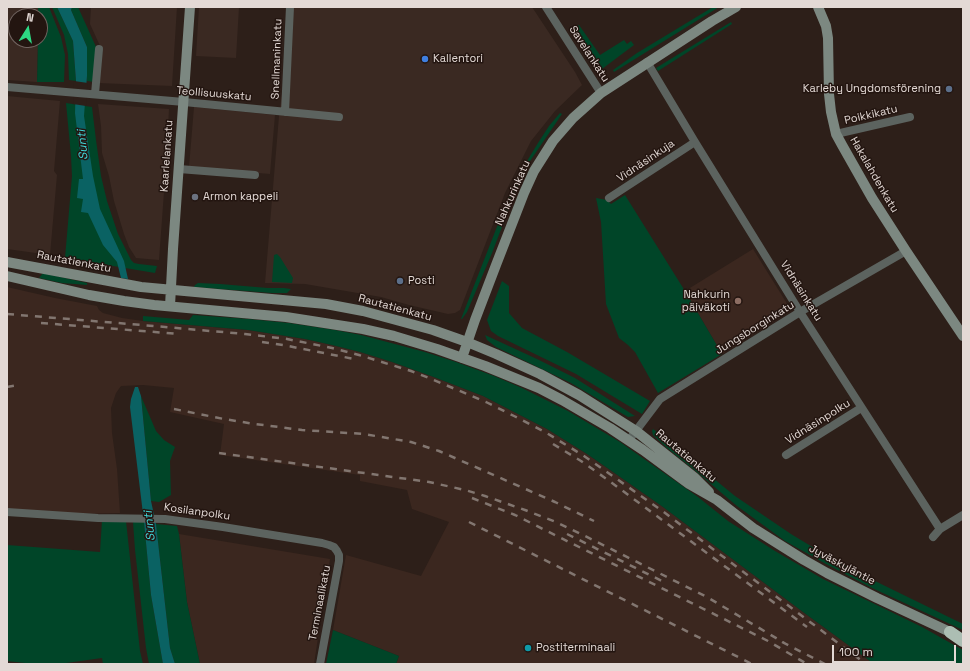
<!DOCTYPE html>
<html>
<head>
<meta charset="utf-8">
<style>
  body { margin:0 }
  #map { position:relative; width:970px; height:671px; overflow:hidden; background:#2d1f19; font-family:"Space Grotesk",sans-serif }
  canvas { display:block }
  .frame { position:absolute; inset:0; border:8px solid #e3d9d5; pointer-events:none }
  .north { position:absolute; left:8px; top:8px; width:40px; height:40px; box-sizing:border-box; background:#231510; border:1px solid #70635f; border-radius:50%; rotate:11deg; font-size:11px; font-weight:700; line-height:16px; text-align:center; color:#e3d9d5 }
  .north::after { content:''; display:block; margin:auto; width:14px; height:18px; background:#2dd883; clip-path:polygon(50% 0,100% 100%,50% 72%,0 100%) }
  .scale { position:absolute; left:832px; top:645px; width:124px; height:18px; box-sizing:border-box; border:2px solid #e3d9d5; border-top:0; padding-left:5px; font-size:12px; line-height:14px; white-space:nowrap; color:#e3d9d5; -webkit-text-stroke:3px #231510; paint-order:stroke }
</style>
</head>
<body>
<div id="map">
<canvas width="970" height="671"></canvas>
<div class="frame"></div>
<div class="north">N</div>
<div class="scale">100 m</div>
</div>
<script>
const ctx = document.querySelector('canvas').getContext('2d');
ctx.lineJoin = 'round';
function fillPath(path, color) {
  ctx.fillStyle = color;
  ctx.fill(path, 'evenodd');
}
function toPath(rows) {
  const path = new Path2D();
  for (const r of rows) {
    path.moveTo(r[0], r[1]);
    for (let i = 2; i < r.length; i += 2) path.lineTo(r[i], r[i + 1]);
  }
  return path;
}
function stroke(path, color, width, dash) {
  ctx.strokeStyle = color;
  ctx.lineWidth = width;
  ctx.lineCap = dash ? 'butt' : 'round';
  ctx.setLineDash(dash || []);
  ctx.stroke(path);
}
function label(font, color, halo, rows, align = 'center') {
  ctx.font = font + ' "Space Grotesk",sans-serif';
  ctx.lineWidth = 3;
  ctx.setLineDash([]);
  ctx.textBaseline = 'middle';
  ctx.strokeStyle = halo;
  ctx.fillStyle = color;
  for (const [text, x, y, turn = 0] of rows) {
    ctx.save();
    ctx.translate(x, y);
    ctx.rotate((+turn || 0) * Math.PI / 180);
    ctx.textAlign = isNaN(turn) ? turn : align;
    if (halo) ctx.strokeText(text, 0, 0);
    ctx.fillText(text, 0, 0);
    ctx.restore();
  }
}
fillPath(toPath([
  [7,7,38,7,38,16,16,16,16,40,38,40,37,82,7,80],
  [91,7,177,7,172,86,98,83,101,48,90,24],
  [199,7,239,7,236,58,196,56],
  [293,7,532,7,575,72,582,85,555,111,531,141,505,193,460,310,455,313,448,314,409,305,381,297,305,284,265,283,279,116],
  [7,96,60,101,54,171,57,175,50,255,7,249],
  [98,104,169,109,166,165,159,260,136,258,129,247,124,234,114,201,109,176,102,153,101,126],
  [194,107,275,115,270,174,189,167]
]), '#3a2922');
fillPath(toPath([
  [753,249,791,310,722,354,685,291],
  [7,287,55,298,97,306,99,310,103,313,122,318,143,321,248,330,305,339,332,345,360,352,392,362,431,376,483,396,547,429,587,454,613,472,663,507,803,612,874,664,396,664,399,656,333,630,346,555,421,576,449,522,412,509,407,490,360,481,360,475,220,455,224,424,170,412,174,388,143,385,121,386,116,393,111,408,112,433,117,469,120,513,71,514,7,509],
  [179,534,330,559,314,664,200,664,187,602]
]), '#3b271f');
fillPath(toPath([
  [38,7,49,7,61,37,65,55,64,82,37,82,38,40,40,40,40,16,38,16],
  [52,7,57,7,73,41,76,81,69,80,68,54,64,35],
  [72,7,78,7,97,49,94,82,87,81,87,47,71,10],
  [713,7,719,7,614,72,613,70,637,53],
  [731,22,732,24,658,71,656,68],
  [579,25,600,55,624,40,627,44,631,41,634,45,602,69,575,27],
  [66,103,92,107,96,140,101,176,107,201,118,234,131,260,134,263,139,264,157,266,155,273,65,258,72,176,71,156],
  [560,113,562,114,528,164,527,161,538,143,549,126],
  [523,168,526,170,518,185,492,253,467,312,462,319,461,319,514,183],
  [625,195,685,291,722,354,658,393,635,352,628,345,619,338,606,304,601,222,596,198,607,200,611,204],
  [277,254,280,257,293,278,292,283,272,282,274,255],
  [43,273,87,283,87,285,62,283,39,278],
  [502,281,509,286,509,313,522,328,567,352,650,401,642,414,576,374,498,336,491,331,487,320],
  [198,283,220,284,268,288,284,288,291,289,287,293,272,293,194,287,195,285],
  [193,315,249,319,289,323,335,330,361,335,425,352,456,362,494,376,522,388,568,411,620,442,698,497,728,521,775,551,823,579,922,627,963,650,963,664,874,664,803,612,663,507,613,472,587,454,547,429,483,396,431,376,392,362,360,352,332,345,305,339,248,330,143,321,143,316,189,320],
  [485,335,537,359,575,378,635,416,628,417,571,383,496,347,487,340],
  [141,396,156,431,164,440,175,447,170,461,171,495,159,502,151,501],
  [653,429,735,496,791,534,829,557,875,581,963,624,963,630,872,588,826,564,785,541,737,506,692,468,667,448,653,435,652,431],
  [102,520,126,521,140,651,143,664,103,664,102,658,59,664,34,664,7,661,7,545,100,552],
  [133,522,144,522,151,595,163,664,149,664,146,648,135,550],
  [156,524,177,526,179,534,187,602,200,664,175,664,170,648],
  [333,630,399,656,396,664,326,664]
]), '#004528');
fillPath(toPath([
  [57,7,72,7,71,10,87,47,87,76,84,116,93,176,100,209,124,261,128,279,121,278,117,262,103,245,88,213,81,212,83,199,77,198,79,179,83,179,75,113,76,81,73,41],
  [135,387,138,387,141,396,151,501,156,524,170,648,175,664,163,664,151,595,144,522,130,407,131,399]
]), '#0a6263');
fillPath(toPath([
  [74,81,88,83,86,106,73,104]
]), '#2d1f19');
stroke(toPath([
  [546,7,601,93],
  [647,62,695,142,800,312,940,529],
  [7,87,184,102,339,117],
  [95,94,99,49],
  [285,112,290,7],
  [836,134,910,117],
  [179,169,255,175],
  [609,198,695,142],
  [629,440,660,399,800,312,906,251],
  [786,455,861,408],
  [7,512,98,518,165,519,223,527,322,543,329,545,334,547,337,551,339,555,339,561,320,664],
  [933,537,940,529,963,515]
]), '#5c635f', 8);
stroke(toPath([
  [818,7,826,26,828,38,829,94,831,112,836,134,842,145,872,198,906,251,963,336],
  [7,262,141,287,326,304,363,311,433,330,467,342,496,354,540,374,579,395,636,431,695,478,709,492],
  [7,276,89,295,124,301,154,305,286,317,363,329,394,336,437,349,485,366,539,388,562,400,610,428,643,450,689,484,717,500,753,528,804,560,827,573,877,598,950,632],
  [170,306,173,249,190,7],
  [462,358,475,320,496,265,524,193,534,171,553,141,573,118,601,93,712,21,736,7]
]), '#7c8881', 10);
stroke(toPath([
  [950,632,963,641]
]), '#acbeb3', 12);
stroke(toPath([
  [7,314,142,325,245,334,287,339,332,348,359,355,411,371,429,378,486,402,514,416,545,432,584,456,661,510,866,664],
  [41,323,180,334],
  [262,342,283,345,354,359],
  [7,387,18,385],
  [174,409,224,419,255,424,302,430,364,434,411,442,439,451,555,502,594,521],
  [553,444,581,461,608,480,807,627],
  [219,453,429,482,465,490,485,496,525,510,556,522,583,535,707,597,786,644],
  [472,498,515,515,557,536,768,641,807,664],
  [469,522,752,664],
  [567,534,664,582],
  [782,642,825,664]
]), '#827670', 2.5, [7, 7]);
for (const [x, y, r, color] of [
  [425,59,4,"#3f7fe0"],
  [949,89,4,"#5c6f8a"],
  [195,197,4,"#6b7280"],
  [400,281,4,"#5c6f8a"],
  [738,301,4,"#8d6e63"],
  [528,648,4,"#0f9aa8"]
]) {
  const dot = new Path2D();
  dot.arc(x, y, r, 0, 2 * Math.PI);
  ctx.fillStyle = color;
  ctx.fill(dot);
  stroke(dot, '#231510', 1.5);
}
label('11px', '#e3d9d5', '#231510', [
  ["Savelankatu",589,54,57],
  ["Snellmaninkatu",277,59,-88],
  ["Teollisuuskatu",214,94,5],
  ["Poikkikatu",871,115,-13],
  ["Kaarlelankatu",167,156,-86],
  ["Vidnäsinkuja",646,161,-34],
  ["Hakalahdenkatu",874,175,60],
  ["Nahkurinkatu",513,193,-66],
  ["Rautatienkatu",74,262,11],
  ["Vidnäsinkatu",801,291,58],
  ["Rautatienkatu",395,308,15],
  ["Jungsborginkatu",755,328,-32],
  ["Vidnäsinpolku",818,422,-32],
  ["Rautatienkatu",686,456,40],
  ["Kosilanpolku",197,512,8],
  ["Jyväskyläntie",842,565,28],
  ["Terminaalikatu",320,603,-79]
]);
label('11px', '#e3d9d5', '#231510', [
  ["Kallentori",433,59],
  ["Karleby Ungdomsförening",941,89,"right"],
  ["Armon kappeli",203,197],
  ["Posti",408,281],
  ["Nahkurin",730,295,"right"],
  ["päiväkoti",730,308,"right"],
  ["Postiterminaali",536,648]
], 'left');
label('italic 12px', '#41d8da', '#231510', [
  ["Sunti",83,145,-95],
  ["Sunti",150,526,-96]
]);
</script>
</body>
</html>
